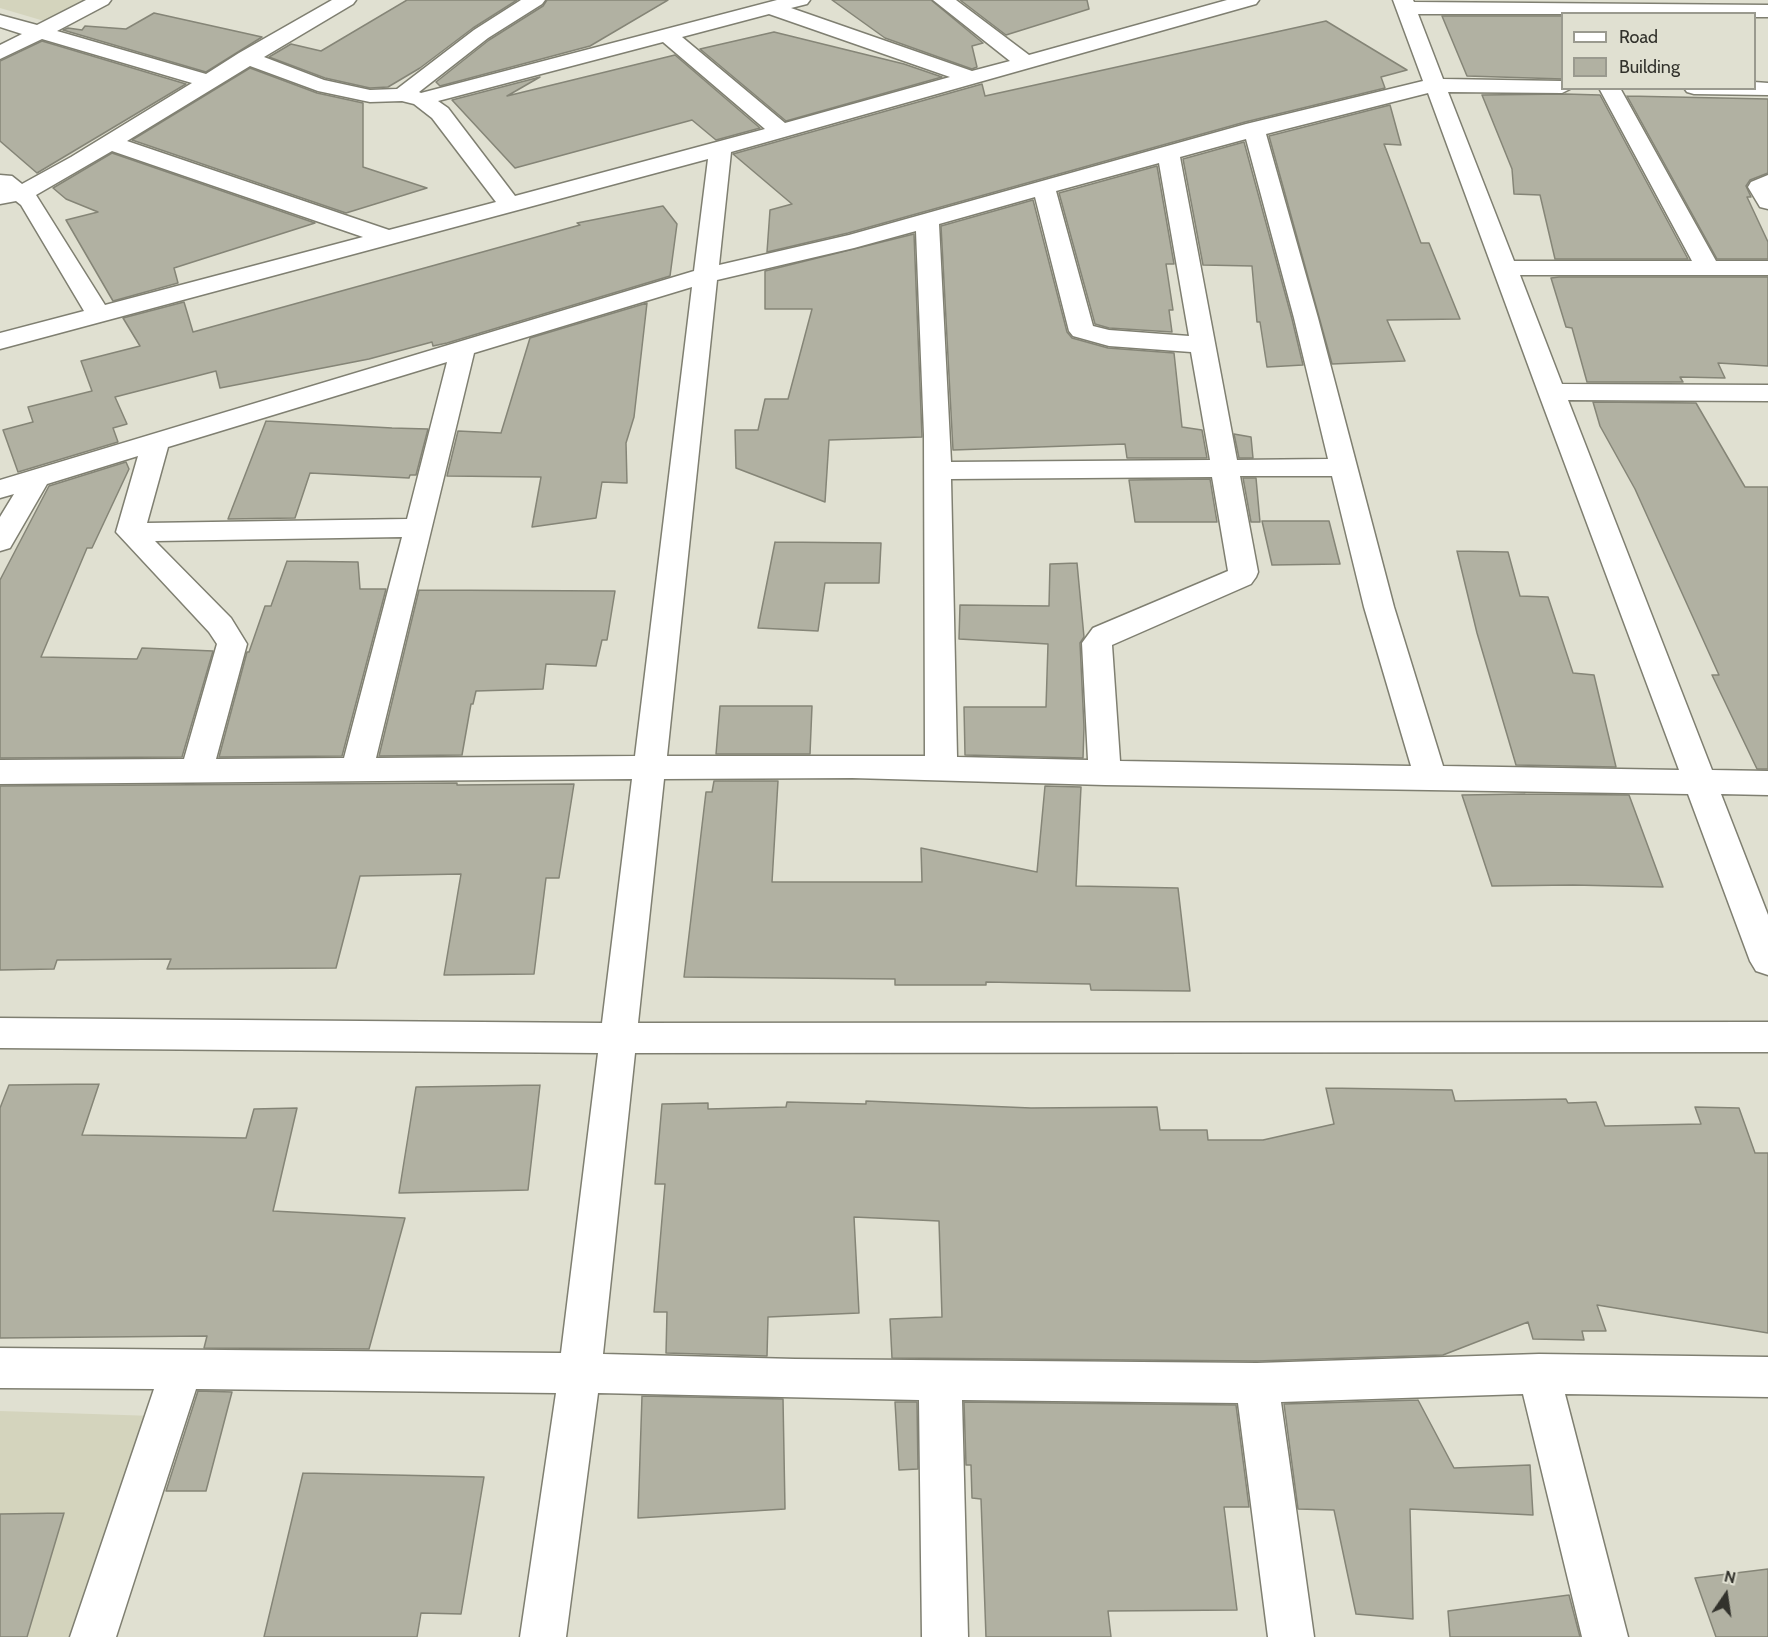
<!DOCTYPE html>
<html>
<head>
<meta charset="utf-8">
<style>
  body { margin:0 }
  #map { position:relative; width:1768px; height:1637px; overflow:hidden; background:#e0e0d1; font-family:Cabin,sans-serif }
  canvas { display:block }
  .legend { position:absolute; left:1561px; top:12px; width:195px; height:78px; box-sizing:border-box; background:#e0e0d1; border:2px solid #9a9a8f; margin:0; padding:8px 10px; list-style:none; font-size:18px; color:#32322c }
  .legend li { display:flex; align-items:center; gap:12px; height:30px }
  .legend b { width:30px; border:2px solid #9a9a8f }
  .north { position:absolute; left:1696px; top:1565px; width:60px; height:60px; -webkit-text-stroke:4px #e0e0d1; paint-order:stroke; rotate:13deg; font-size:16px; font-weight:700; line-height:24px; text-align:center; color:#32322c }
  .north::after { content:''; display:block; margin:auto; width:21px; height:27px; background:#32322c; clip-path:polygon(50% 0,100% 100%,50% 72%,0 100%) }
</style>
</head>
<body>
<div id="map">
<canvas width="1768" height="1637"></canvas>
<ul class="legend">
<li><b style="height:8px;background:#fff"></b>Road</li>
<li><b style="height:16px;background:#b1b1a2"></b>Building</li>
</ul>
<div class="north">N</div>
</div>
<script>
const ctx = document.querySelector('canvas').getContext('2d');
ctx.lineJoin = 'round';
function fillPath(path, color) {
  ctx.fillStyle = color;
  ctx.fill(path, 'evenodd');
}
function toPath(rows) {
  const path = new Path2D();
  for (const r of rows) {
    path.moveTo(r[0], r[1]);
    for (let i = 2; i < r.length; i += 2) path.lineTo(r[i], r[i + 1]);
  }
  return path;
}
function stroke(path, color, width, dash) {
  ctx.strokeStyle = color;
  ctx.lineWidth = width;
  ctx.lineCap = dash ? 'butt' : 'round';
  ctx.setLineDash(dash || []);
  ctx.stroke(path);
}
fillPath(toPath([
  [0,0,94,0,51,23,0,8],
  [0,1411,154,1416,87,1637,0,1637]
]), '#d4d4bd');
const building = toPath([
  [407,0,517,0,473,28,420,68,388,87,370,88,325,78,269,57,291,44,321,51,407,0],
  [547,0,668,0,590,46,440,86,436,82,489,40,543,6,547,0],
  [832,0,931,0,983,43,972,46,977,67,972,69,885,38,832,0],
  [960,0,1087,0,1089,9,1006,35,960,0],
  [154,13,262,37,206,72,63,30,68,28,82,30,85,26,126,29,154,13],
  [1442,16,1563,16,1563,79,1467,76,1442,16],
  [1326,21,1407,70,1381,77,1385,88,1245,122,848,233,767,252,770,210,792,204,733,154,982,84,985,96,1326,21],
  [774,32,904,64,942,77,786,121,700,49,774,32],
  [42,41,186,84,37,173,0,141,0,61,42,41],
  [675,55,760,128,716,140,692,120,515,168,452,100,540,77,507,96,675,55],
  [250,68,317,93,363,103,363,167,427,188,346,213,132,140,250,68],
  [1565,94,1600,95,1688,259,1555,259,1540,195,1514,194,1512,169,1482,95,1565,94],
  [1627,96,1768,99,1768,173,1750,180,1746,186,1751,197,1747,197,1768,242,1768,259,1717,259,1627,96],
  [1390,105,1401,145,1384,144,1421,243,1429,243,1460,319,1387,320,1405,361,1332,364,1269,136,1390,105],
  [1244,142,1292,319,1303,365,1267,367,1260,322,1257,322,1252,266,1203,265,1183,159,1244,142],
  [112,153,315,223,174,268,178,283,113,301,66,220,98,212,66,199,53,188,112,153],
  [1157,166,1174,264,1166,264,1173,310,1169,310,1172,332,1109,328,1095,324,1059,193,1157,166],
  [1033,200,1067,332,1072,338,1108,348,1174,353,1182,427,1202,430,1207,458,1127,458,1125,444,953,450,941,226,1033,200],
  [663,206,677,224,670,276,447,343,433,346,432,342,369,359,220,388,216,371,115,397,127,424,113,428,118,442,18,472,3,430,33,422,28,407,92,391,81,361,140,346,123,318,184,302,193,332,580,225,577,223,663,206],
  [914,234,922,437,829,440,825,502,736,468,735,430,758,430,765,399,788,399,812,309,765,309,765,271,914,234],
  [1559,277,1768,277,1768,366,1718,363,1725,378,1680,377,1683,382,1587,382,1572,328,1566,327,1551,278,1559,277],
  [647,303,634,417,626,443,627,483,602,482,596,518,532,527,541,477,447,476,458,431,501,433,530,338,647,303],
  [1593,402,1696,403,1745,487,1768,487,1768,769,1757,769,1712,675,1719,675,1635,489,1600,426,1593,402],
  [266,421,392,428,428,429,416,475,410,475,409,478,310,473,295,518,228,519,266,421],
  [1234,434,1251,437,1253,458,1239,458,1234,434],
  [126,462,129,469,92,548,87,548,41,657,137,659,142,648,213,651,182,757,0,758,0,580,49,486,126,462],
  [1243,478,1256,478,1260,522,1251,522,1243,478],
  [1210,479,1217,522,1135,522,1129,480,1210,479],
  [1262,521,1329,521,1340,564,1272,565,1262,521],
  [775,542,881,543,879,583,825,583,818,631,758,628,775,542],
  [1457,551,1508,552,1520,596,1548,597,1573,673,1594,675,1616,767,1516,765,1477,633,1457,551],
  [287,561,358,562,360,589,386,589,342,756,219,757,247,652,249,652,265,606,271,606,287,561],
  [1077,563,1084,637,1080,643,1084,727,1083,758,965,755,964,707,1046,707,1048,644,959,639,960,605,1049,606,1050,564,1077,563],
  [419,590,615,591,607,640,602,640,596,666,546,664,543,689,476,691,473,704,471,704,462,755,379,756,419,590],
  [720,706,812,706,810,754,716,754,720,706],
  [714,781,778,781,772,882,922,882,921,848,1037,872,1045,786,1081,787,1076,886,1178,888,1190,991,1091,990,1090,984,986,982,986,985,895,985,895,979,684,977,706,792,712,792,714,781],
  [457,783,457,785,574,784,559,878,546,878,534,974,444,975,461,874,360,876,336,968,167,969,171,959,57,960,54,969,0,970,0,786,457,783],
  [1525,794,1629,795,1663,887,1573,885,1492,886,1462,795,1525,794],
  [99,1084,82,1135,246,1138,254,1109,297,1108,273,1211,405,1218,369,1349,204,1348,207,1336,0,1338,0,1108,9,1085,99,1084],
  [540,1085,528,1190,399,1193,416,1087,540,1085],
  [1326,1088,1452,1090,1455,1101,1566,1099,1568,1103,1596,1102,1605,1126,1701,1124,1695,1107,1739,1108,1755,1153,1768,1153,1768,1333,1597,1305,1606,1331,1582,1331,1584,1340,1533,1339,1528,1322,1443,1355,1257,1361,892,1358,890,1319,942,1317,939,1221,854,1217,859,1313,768,1317,767,1356,666,1353,667,1312,654,1312,665,1184,655,1184,662,1104,708,1103,708,1109,786,1107,787,1102,866,1104,866,1101,1031,1108,1157,1107,1160,1130,1207,1130,1208,1140,1263,1140,1334,1124,1326,1088],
  [198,1391,232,1392,206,1491,166,1491,198,1391],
  [642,1396,783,1399,785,1509,638,1518,642,1396],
  [1418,1400,1454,1468,1530,1465,1533,1515,1410,1509,1413,1619,1356,1614,1334,1510,1298,1509,1284,1404,1418,1400],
  [895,1402,917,1402,918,1469,899,1470,895,1402],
  [964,1402,1236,1405,1249,1507,1224,1507,1237,1610,1108,1611,1111,1637,986,1637,981,1499,972,1498,971,1465,966,1465,964,1402],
  [303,1473,484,1477,461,1614,421,1613,417,1637,264,1637,303,1473],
  [64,1513,27,1637,0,1637,0,1514,64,1513],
  [1768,1569,1768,1637,1716,1637,1695,1578,1768,1569],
  [1569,1595,1580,1637,1450,1637,1448,1611,1569,1595]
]);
fillPath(building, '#b1b1a2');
stroke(building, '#858577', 1.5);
const minor = toPath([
  [86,0,111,0,108,4,57,31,206,74,239,53,332,0,356,0,353,4,264,57,324,80,370,90,397,89,474,30,521,0,545,0,542,4,488,38,419,92,421,93,777,0,810,0,807,4,791,8,972,71,1010,61,933,0,956,0,1029,55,1227,0,1259,0,1256,4,731,152,719,265,849,235,1246,124,1423,81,1393,0,1413,0,1414,2,1768,5,1768,17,1754,17,1754,14,1418,14,1443,79,1562,81,1562,88,1572,88,1562,93,1448,92,1514,261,1692,261,1599,88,1620,88,1716,261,1768,261,1768,275,1520,275,1562,384,1768,385,1768,401,1568,400,1712,770,1768,771,1768,795,1721,794,1768,915,1768,975,1756,971,1750,961,1688,794,1105,785,852,778,664,779,638,1023,1768,1022,1768,1052,635,1053,603,1354,795,1359,1257,1363,1539,1354,1768,1357,1768,1397,1565,1394,1628,1637,1582,1637,1523,1394,1281,1402,1314,1637,1268,1637,1238,1403,962,1400,968,1637,922,1637,919,1400,598,1393,566,1637,520,1637,556,1393,196,1389,116,1637,70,1637,154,1389,0,1388,0,1348,561,1353,598,1053,0,1048,0,1018,602,1023,632,779,0,784,0,760,184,759,217,644,209,632,116,532,138,456,47,484,10,548,0,551,0,517,14,494,0,498,0,480,694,271,708,159,0,349,0,333,84,311,21,205,16,201,0,204,0,175,12,176,22,184,71,157,192,83,42,39,0,59,0,45,22,34,0,27,0,15,37,25,86,0],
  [769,14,950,77,785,123,682,37,769,14],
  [663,42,765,129,515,196,448,108,438,101,663,42],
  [250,66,318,91,370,102,402,101,414,104,432,118,496,202,389,230,127,141,250,66],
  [1428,93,1538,392,1679,770,1443,766,1394,607,1318,318,1266,134,1428,93],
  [1246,139,1294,318,1328,459,1237,460,1180,157,1246,139],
  [112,151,363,237,105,305,36,195,112,151],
  [1159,163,1189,336,1109,330,1093,326,1056,191,1159,163],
  [1035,197,1069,331,1073,336,1109,346,1191,352,1210,460,951,462,939,224,1035,197],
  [916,231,924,435,925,756,667,756,717,280,854,248,916,231],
  [692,287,635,756,376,758,474,353,692,287],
  [447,362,407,519,147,523,168,447,447,362],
  [1240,476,1332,476,1364,607,1411,766,1120,761,1112,645,1251,584,1256,577,1258,572,1240,476],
  [1212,477,1228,571,1093,628,1082,643,1088,760,957,757,951,479,1212,477],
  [402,537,344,758,216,759,247,644,231,618,155,541,402,537],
  [1754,82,1768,83,1768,95,1694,94,1687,92,1684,88,1754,88,1754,82],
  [1768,175,1768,209,1760,207,1748,187,1751,182,1768,175]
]);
stroke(minor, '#7f7f71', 3);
fillPath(minor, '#fff');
</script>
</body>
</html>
